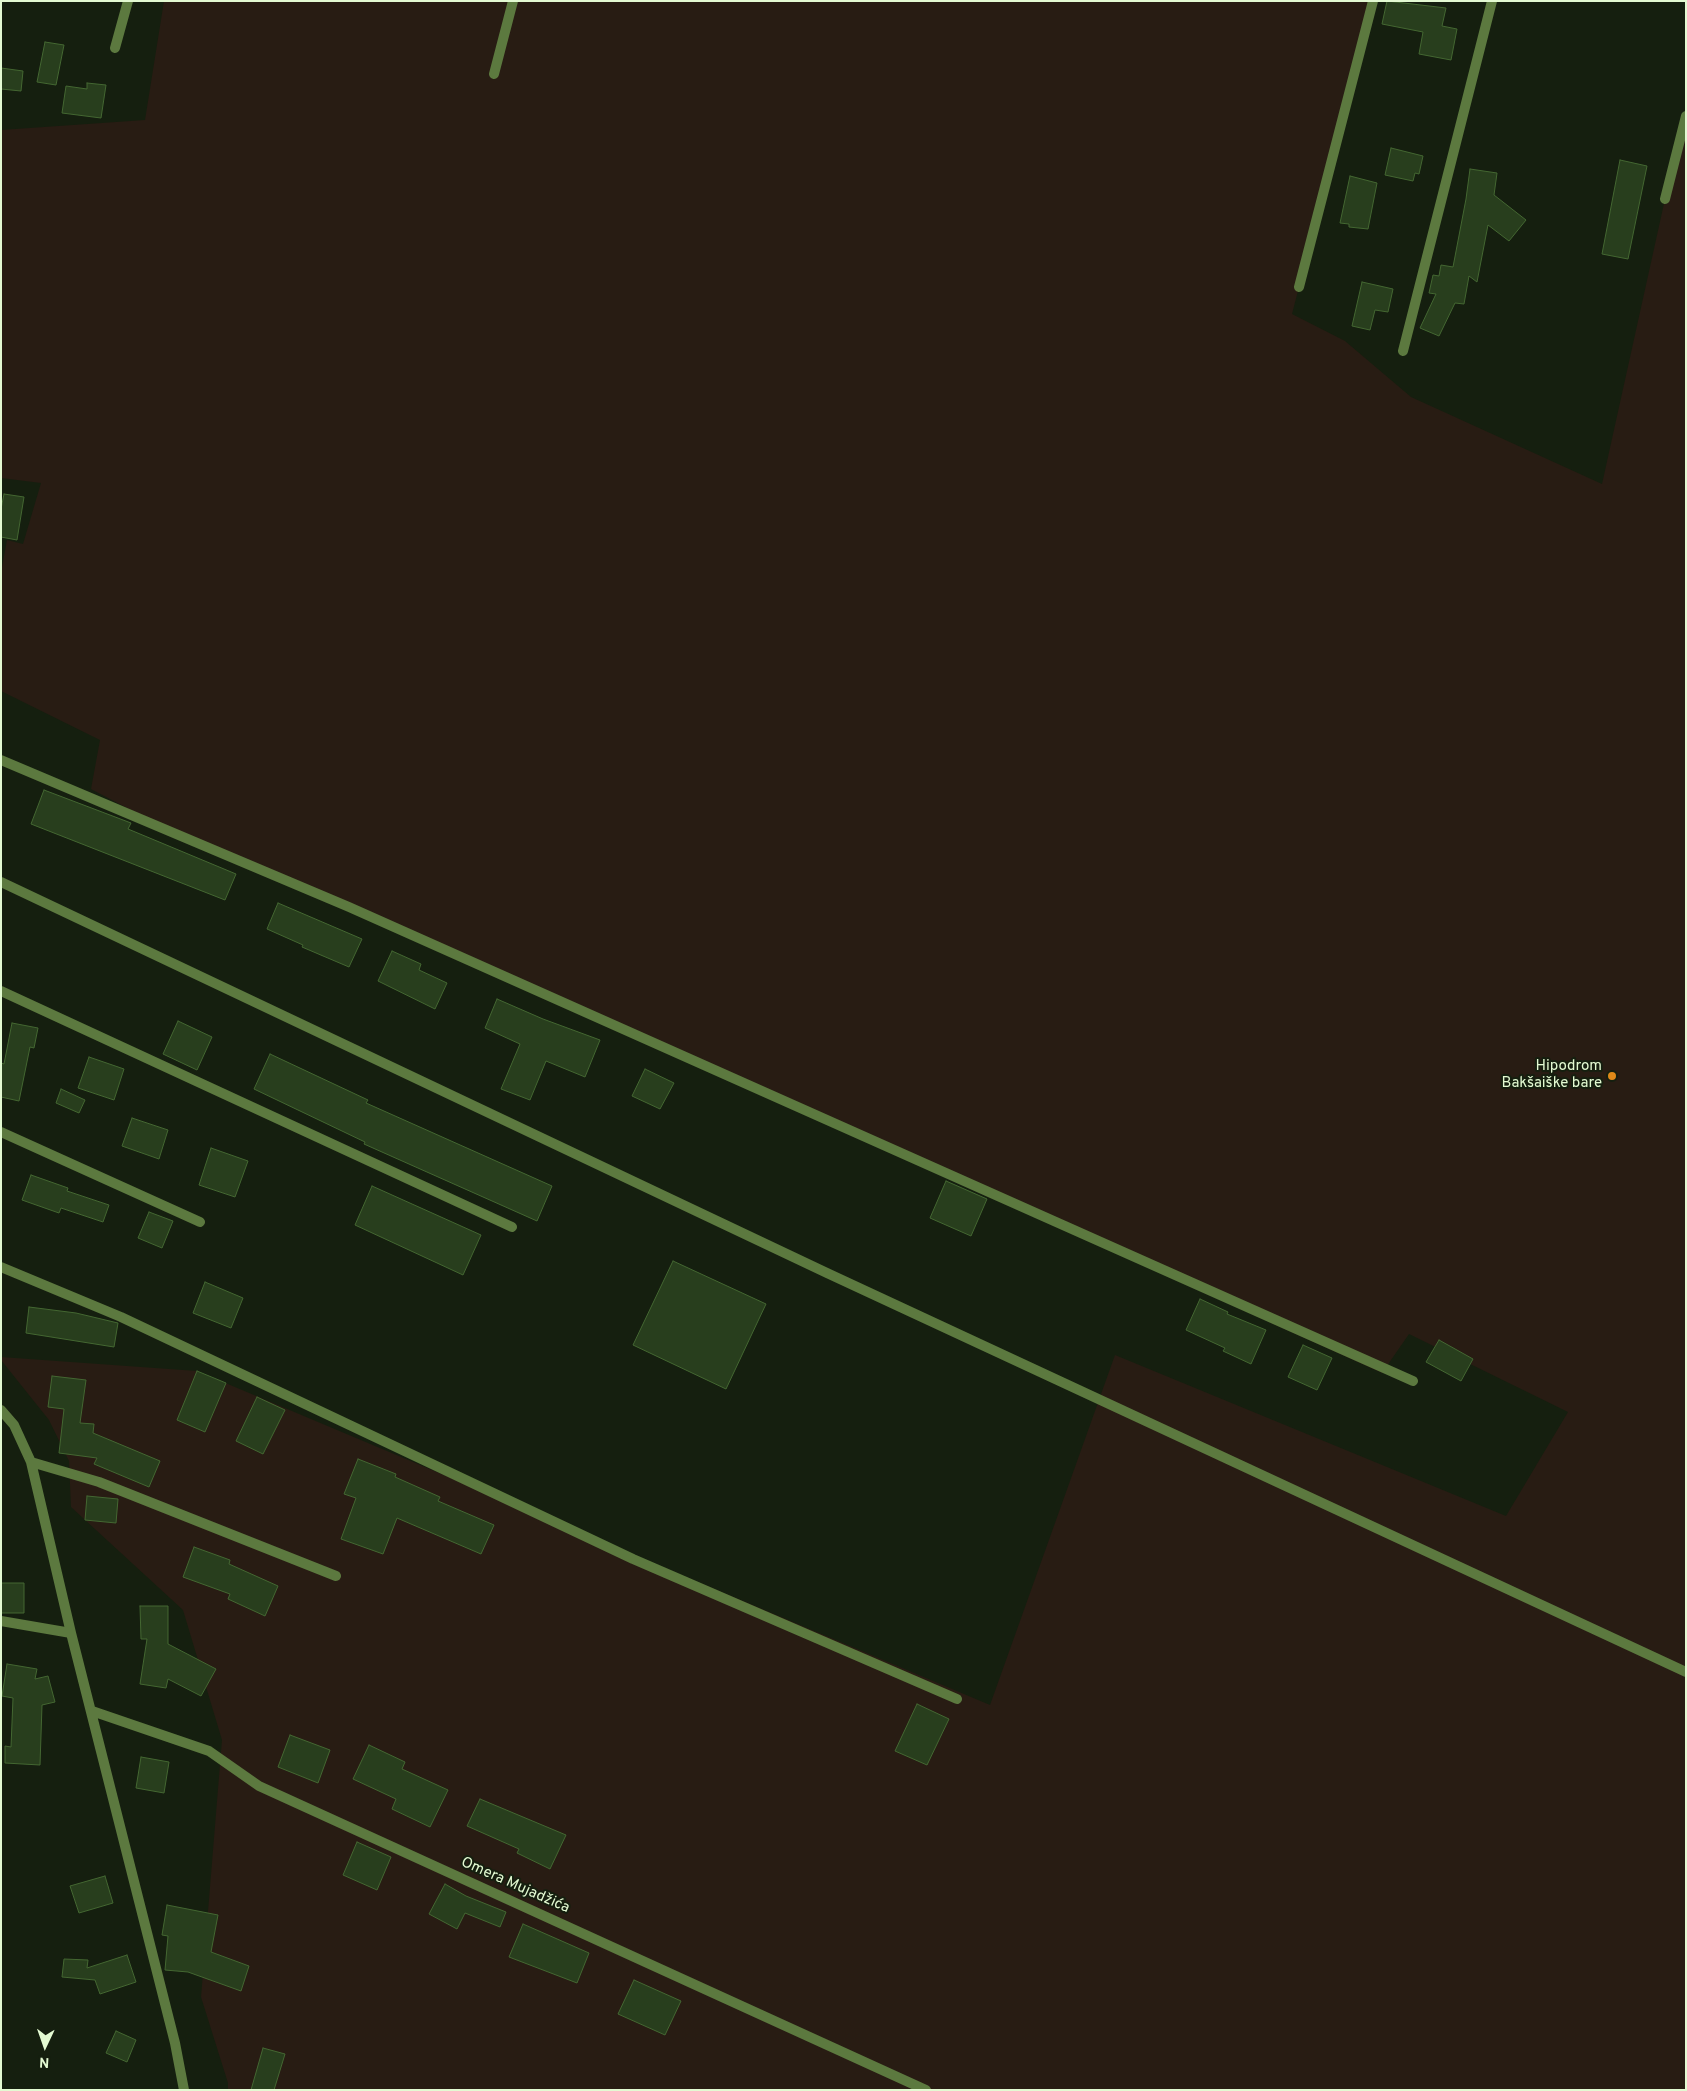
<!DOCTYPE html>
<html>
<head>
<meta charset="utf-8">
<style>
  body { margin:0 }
  #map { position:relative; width:1687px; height:2091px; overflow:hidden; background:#151f0f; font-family:Overpass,sans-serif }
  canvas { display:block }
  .frame { position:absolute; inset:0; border:2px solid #e3fad2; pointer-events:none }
  .north { position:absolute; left:20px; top:2021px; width:50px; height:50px; -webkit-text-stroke:4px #151f0f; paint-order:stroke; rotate:183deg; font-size:14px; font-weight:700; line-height:20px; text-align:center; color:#e3fad2 }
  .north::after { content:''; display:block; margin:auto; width:18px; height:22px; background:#e3fad2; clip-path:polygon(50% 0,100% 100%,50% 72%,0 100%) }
</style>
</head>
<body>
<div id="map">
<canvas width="1687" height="2091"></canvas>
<div class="frame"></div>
<div class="north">N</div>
</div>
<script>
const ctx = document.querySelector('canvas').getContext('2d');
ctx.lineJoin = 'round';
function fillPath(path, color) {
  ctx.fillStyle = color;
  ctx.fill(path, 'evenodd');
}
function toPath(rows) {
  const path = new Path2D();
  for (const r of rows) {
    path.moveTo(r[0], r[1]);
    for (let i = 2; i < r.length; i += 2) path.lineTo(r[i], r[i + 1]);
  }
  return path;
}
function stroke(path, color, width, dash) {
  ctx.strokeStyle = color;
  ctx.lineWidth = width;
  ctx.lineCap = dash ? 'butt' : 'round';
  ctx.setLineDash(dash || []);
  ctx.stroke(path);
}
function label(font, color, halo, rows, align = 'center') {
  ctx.font = font + ' Overpass,sans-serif';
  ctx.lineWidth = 4;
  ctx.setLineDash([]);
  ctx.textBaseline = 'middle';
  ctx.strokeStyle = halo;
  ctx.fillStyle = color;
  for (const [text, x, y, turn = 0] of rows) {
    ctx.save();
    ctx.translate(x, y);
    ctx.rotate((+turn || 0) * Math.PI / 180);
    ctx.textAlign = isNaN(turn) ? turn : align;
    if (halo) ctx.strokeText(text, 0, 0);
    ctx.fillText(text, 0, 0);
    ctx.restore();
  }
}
fillPath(toPath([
  [164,1,1373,1,1292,314,1345,341,1411,397,1602,484,1665,199,1686,116,1686,2090,228,2090,228,2083,201,1997,222,1740,183,1610,71,1507,69,1461,49,1420,1,1360,1,1357,197,1371,990,1705,1115,1355,1506,1516,1568,1412,1409,1334,1382,1373,349,907,167,829,91,789,100,740,1,691,1,572,7,540,23,544,41,483,1,478,1,130,145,120]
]), '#281c13');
const building = toPath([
  [1387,1,1446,8,1442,26,1457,29,1451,60,1419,54,1423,32,1382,24,1387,1],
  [45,42,64,45,56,85,37,82,45,42],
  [1,68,23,71,21,91,1,89,1,68],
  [87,83,106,85,101,118,62,113,66,86,87,89,87,83],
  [1391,148,1423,156,1419,174,1415,173,1413,181,1385,175,1391,148],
  [1620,160,1647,166,1628,259,1602,254,1620,160],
  [1470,169,1497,173,1494,195,1526,220,1509,241,1488,225,1477,282,1469,276,1464,304,1455,303,1439,336,1420,328,1436,294,1429,293,1433,275,1439,276,1441,265,1453,267,1466,199,1470,169],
  [1350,176,1377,183,1368,229,1349,227,1349,224,1340,223,1350,176],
  [1362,282,1393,289,1388,312,1375,310,1370,330,1352,326,1362,282],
  [4,494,24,497,17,540,1,537,1,509,4,494],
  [44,790,131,823,128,829,236,874,225,900,31,824,44,790],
  [278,903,362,939,349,967,302,947,303,945,267,929,278,903],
  [392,951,421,964,419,970,447,983,435,1009,378,981,392,951],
  [497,999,543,1019,600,1040,585,1077,546,1061,530,1100,501,1089,520,1044,485,1028,497,999],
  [178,1021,212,1037,197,1070,163,1054,178,1021],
  [12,1023,38,1028,34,1048,30,1047,19,1101,1,1097,1,1063,4,1064,12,1023],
  [270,1054,368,1100,366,1103,552,1186,537,1221,364,1144,365,1142,254,1089,270,1054],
  [89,1057,124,1069,114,1100,78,1088,89,1057],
  [645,1069,674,1083,660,1109,632,1096,645,1069],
  [61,1089,85,1100,79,1113,56,1103,61,1089],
  [132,1118,168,1130,159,1159,122,1146,132,1118],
  [211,1148,248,1161,235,1197,199,1185,211,1148],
  [31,1175,68,1188,67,1191,109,1205,103,1222,61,1208,59,1213,22,1200,31,1175],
  [946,1181,987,1199,971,1236,930,1218,946,1181],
  [372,1186,481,1235,463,1275,355,1225,372,1186],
  [149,1212,173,1221,162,1248,138,1238,149,1212],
  [673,1261,766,1304,726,1389,633,1345,673,1261],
  [205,1282,243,1298,231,1328,193,1313,205,1282],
  [1200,1299,1228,1312,1227,1314,1266,1330,1251,1364,1223,1351,1225,1348,1186,1330,1200,1299],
  [29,1307,76,1313,118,1323,114,1347,26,1333,29,1307],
  [1439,1340,1473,1359,1461,1381,1426,1362,1439,1340],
  [1303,1345,1332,1358,1317,1390,1288,1377,1303,1345],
  [197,1371,226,1383,205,1432,177,1420,197,1371],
  [52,1376,86,1380,80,1423,94,1424,93,1433,160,1461,149,1487,94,1464,97,1458,59,1453,64,1409,48,1407,52,1376],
  [257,1397,285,1410,263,1454,236,1441,257,1397],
  [358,1459,396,1474,395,1477,440,1497,438,1501,494,1525,481,1554,397,1518,383,1554,341,1539,356,1498,344,1494,358,1459],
  [87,1496,118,1499,116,1523,85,1520,87,1496],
  [194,1547,230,1560,229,1564,278,1586,265,1616,228,1599,230,1594,183,1577,194,1547],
  [1,1583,24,1583,24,1613,1,1613,1,1583],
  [140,1606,168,1606,168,1644,216,1669,201,1696,168,1679,166,1688,140,1684,147,1639,141,1639,140,1606],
  [7,1664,37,1669,35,1679,48,1676,55,1702,42,1705,40,1765,5,1763,5,1746,11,1747,13,1698,2,1696,7,1664],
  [917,1704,949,1719,927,1765,895,1751,917,1704],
  [290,1735,330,1750,318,1783,278,1767,290,1735],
  [369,1745,405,1762,402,1769,448,1790,430,1827,392,1809,396,1799,353,1779,369,1745],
  [141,1757,169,1762,164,1793,136,1788,141,1757],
  [480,1799,566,1835,550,1869,517,1853,519,1849,467,1826,480,1799],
  [357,1842,391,1857,377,1890,343,1875,357,1842],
  [105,1876,113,1903,79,1913,70,1886,105,1876],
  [445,1884,466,1896,506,1912,500,1927,465,1913,457,1929,429,1914,445,1884],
  [167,1905,218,1915,211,1952,249,1966,241,1991,188,1972,165,1970,168,1936,162,1935,167,1905],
  [523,1924,589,1953,577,1983,509,1957,523,1924],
  [127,1955,136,1982,100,1994,95,1980,62,1977,64,1959,88,1960,87,1968,127,1955],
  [634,1980,681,2001,665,2035,618,2014,634,1980],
  [116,2031,136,2040,127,2062,106,2053,116,2031],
  [263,2048,285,2054,274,2090,251,2090,263,2048]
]);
fillPath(building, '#283e1d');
stroke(building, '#446732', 1);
stroke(toPath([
  [1,991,512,1227]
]), '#5c793f', 10);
stroke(toPath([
  [115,48,128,1],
  [494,74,513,1],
  [1665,199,1686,116],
  [1299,287,1373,1],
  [1403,351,1492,1],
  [1,760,349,907,1413,1381],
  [1,882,827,1273,1686,1672],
  [1,1132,200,1222],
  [1,1267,121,1317,633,1559,957,1699],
  [1,1410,14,1425,31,1462,71,1633,175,2043,184,2090],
  [31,1462,99,1482,336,1576],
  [1,1621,71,1633],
  [92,1711,209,1751,259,1786,926,2090]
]), '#5c793f', 10);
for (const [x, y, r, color] of [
  [1612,1076,5,"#df8919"]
]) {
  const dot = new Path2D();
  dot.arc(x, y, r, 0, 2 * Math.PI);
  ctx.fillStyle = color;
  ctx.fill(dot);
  stroke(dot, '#151f0f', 2);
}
label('15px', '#e3fad2', '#151f0f', [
  ["Hipodrom",1602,1067],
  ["Bakšaiške bare",1602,1084]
], 'right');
label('15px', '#e3fad2', '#151f0f', [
  ["Omera Mujadžića",515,1886,24]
]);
</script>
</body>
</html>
